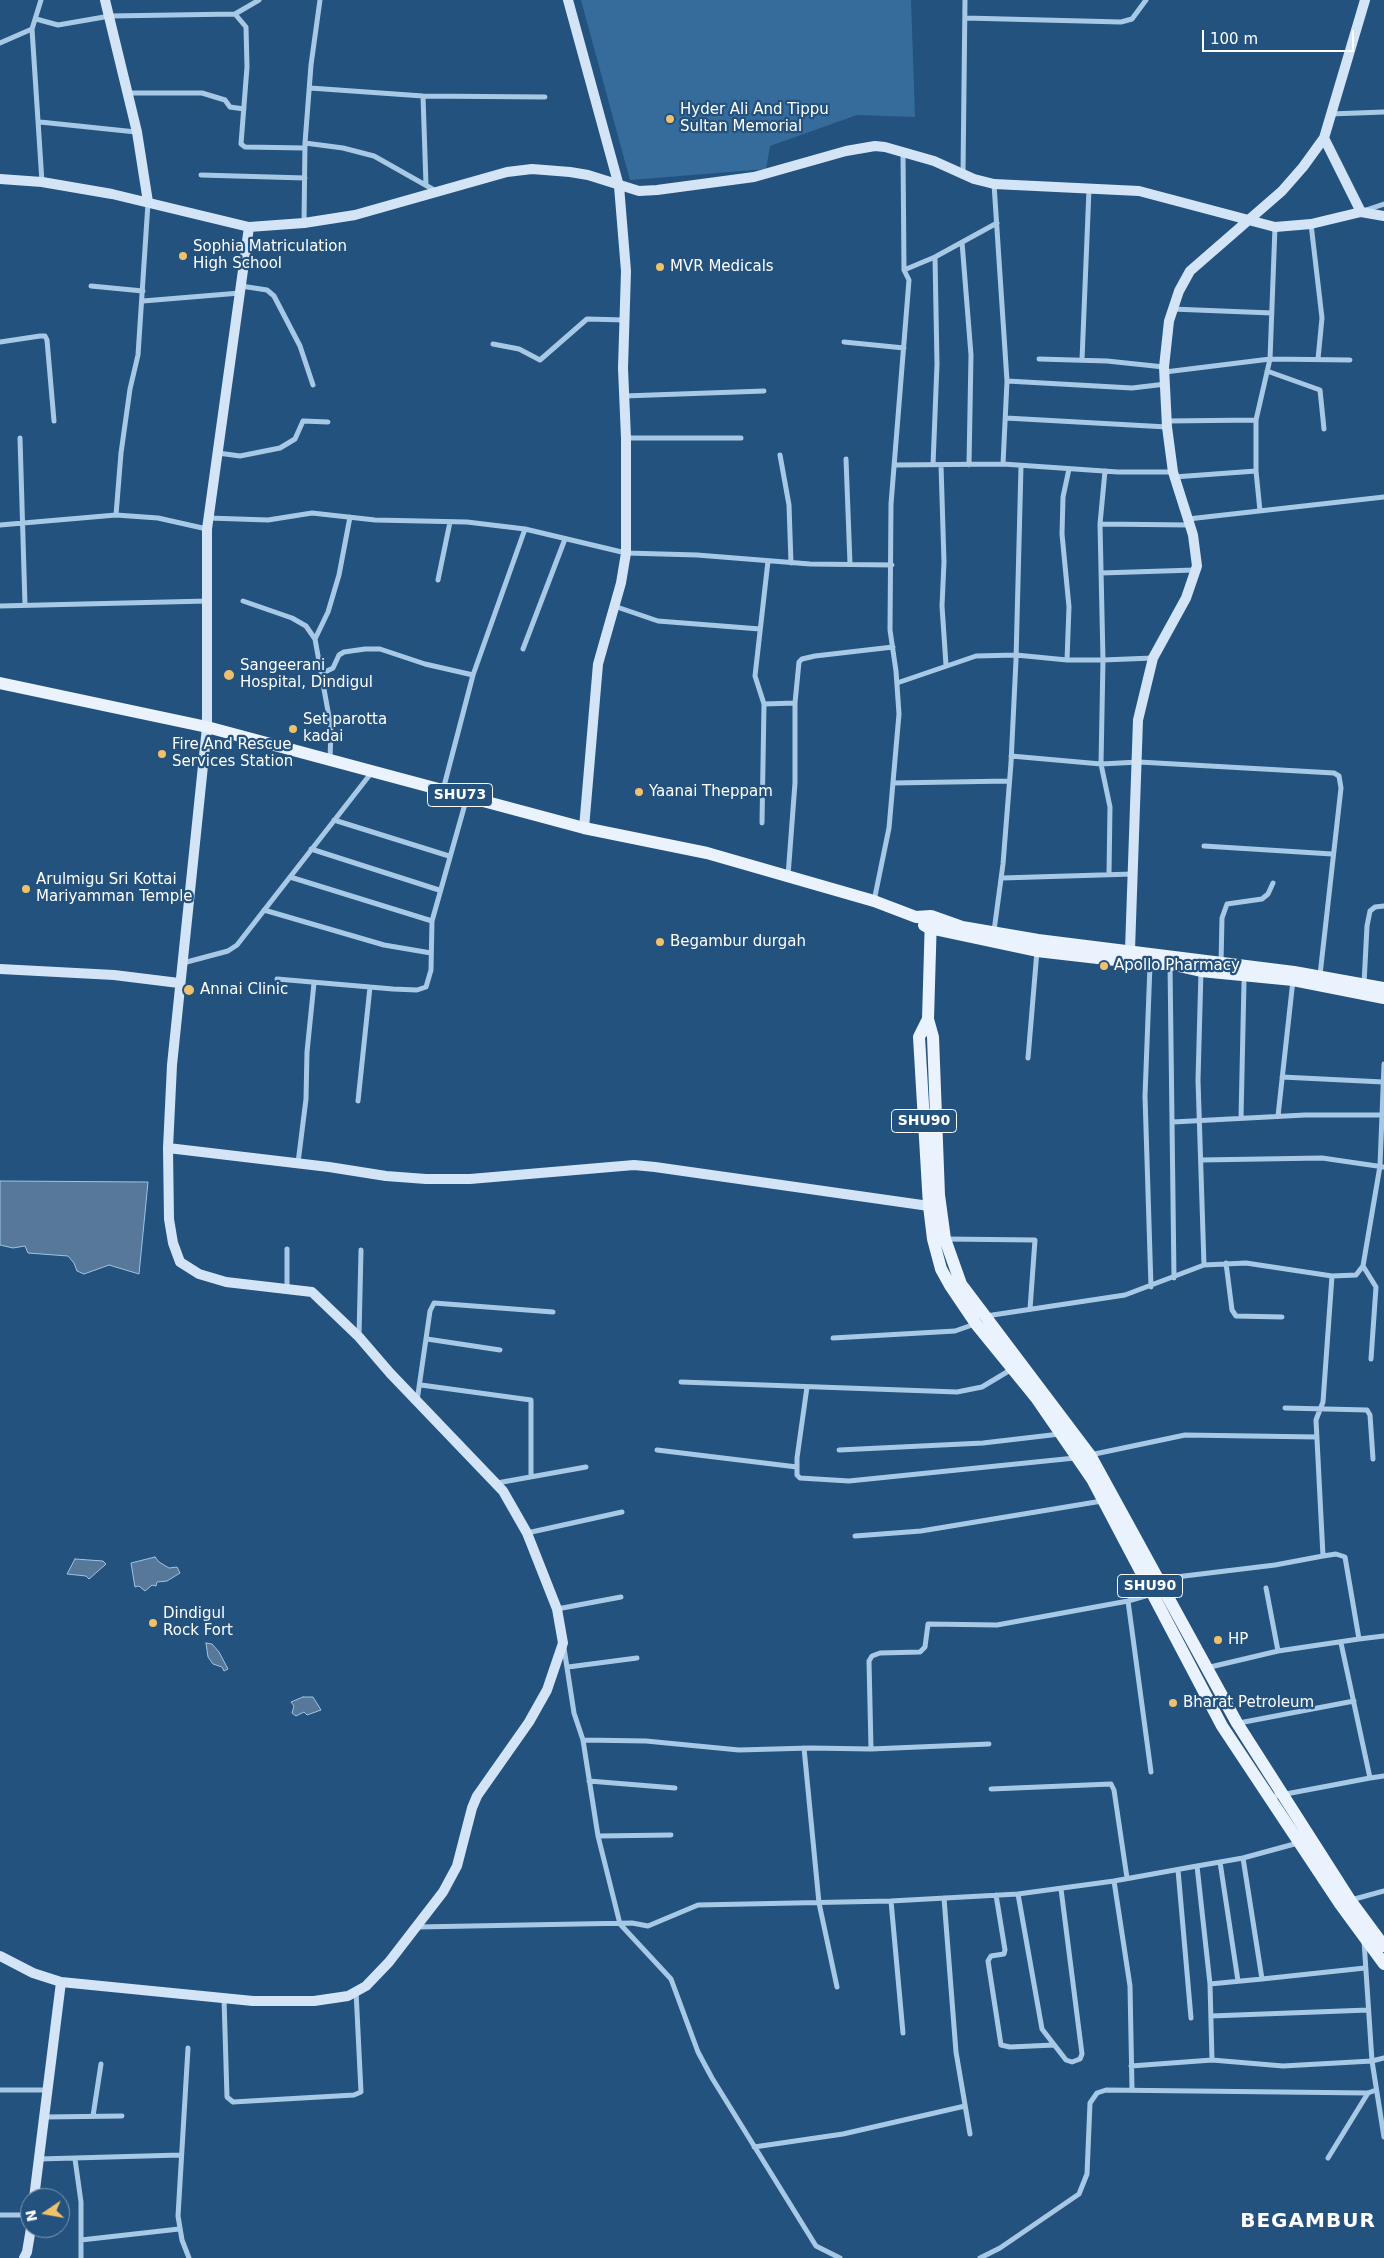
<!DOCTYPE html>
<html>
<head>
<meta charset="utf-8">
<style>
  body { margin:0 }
  #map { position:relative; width:1384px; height:2258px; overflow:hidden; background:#23527e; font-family:"DejaVu Sans",sans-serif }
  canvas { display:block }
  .north { position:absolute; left:20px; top:2188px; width:50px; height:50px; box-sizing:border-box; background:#23527e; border:1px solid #7b97b2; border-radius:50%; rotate:258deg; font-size:14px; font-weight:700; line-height:20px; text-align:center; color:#fff }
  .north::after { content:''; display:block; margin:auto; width:18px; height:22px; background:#f1c06b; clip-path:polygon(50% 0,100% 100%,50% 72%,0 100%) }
  .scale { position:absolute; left:1202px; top:30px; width:152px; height:22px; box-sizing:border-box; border:2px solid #fff; border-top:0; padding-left:6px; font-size:15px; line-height:18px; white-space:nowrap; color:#fff; -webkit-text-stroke:4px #23527e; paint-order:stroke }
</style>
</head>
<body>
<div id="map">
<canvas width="1384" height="2258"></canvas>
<div class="north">N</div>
<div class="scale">100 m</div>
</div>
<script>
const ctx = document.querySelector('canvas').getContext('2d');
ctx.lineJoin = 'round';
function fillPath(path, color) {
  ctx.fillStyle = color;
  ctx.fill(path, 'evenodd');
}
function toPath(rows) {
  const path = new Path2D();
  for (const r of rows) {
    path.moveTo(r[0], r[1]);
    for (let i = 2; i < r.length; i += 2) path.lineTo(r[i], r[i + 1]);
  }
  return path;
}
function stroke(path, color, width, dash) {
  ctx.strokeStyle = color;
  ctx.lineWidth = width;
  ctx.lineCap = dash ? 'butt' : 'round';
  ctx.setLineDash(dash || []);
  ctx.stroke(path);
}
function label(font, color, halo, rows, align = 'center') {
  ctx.font = font + ' "DejaVu Sans",sans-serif';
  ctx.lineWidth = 4.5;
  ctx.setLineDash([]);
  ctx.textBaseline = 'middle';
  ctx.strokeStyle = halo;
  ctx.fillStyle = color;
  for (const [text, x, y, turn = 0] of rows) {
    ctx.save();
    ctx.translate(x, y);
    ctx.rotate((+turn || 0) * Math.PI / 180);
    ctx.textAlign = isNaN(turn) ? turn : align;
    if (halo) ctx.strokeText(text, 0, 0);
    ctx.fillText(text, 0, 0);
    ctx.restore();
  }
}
fillPath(toPath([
  [581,0,911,0,915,117,857,115,770,146,766,169,630,180]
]), '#366c9c');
const water = toPath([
  [0,1181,148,1182,139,1274,109,1265,84,1274,77,1271,74,1263,68,1256,28,1253,25,1246,13,1248,0,1245,0,1181],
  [155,1557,159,1562,169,1568,177,1567,180,1573,167,1581,157,1582,156,1586,152,1585,145,1591,139,1586,135,1587,131,1563,155,1557],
  [75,1559,103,1561,106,1564,89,1579,86,1576,67,1574,75,1559],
  [206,1643,212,1644,219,1652,228,1669,224,1671,222,1667,213,1664,208,1657,206,1643],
  [303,1697,313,1697,321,1710,307,1715,304,1712,296,1716,292,1713,294,1706,291,1702,303,1697]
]);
fillPath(water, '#577898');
stroke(water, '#9cc5e7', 1);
stroke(toPath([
  [235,14,259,0],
  [965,18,1121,22,1132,19,1146,0],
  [36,19,58,25,110,16,235,14,246,27,247,67,241,144,245,147,305,148],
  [32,29,42,182],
  [0,43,32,29,41,0],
  [310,88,423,96,545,97],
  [128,93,202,93,225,100,230,107,244,109],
  [423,96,426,185],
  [1330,114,1384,112],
  [40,122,136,132],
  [305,143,343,148,374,156,436,191],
  [963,174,965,0],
  [201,175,305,178],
  [994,184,1007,381,1003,464],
  [1366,210,1384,204],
  [304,223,305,143,311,65,320,0],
  [1311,224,1322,318,1318,359],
  [962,242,971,355,969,465],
  [904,270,935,257,997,223],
  [91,286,143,291],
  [241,286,267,290,274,296,300,346,313,385],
  [143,301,240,293],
  [1172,309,1272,313],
  [0,342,40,336,45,336,47,340,54,421],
  [844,342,904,348],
  [493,344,519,349,540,360,587,319,625,320],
  [1039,359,1107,361,1164,367],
  [1082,360,1089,189],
  [1267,371,1320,390,1324,429],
  [1165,372,1270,359,1350,360],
  [1007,381,1132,388,1166,384],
  [624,396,764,391],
  [1006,418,1167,427],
  [1167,421,1256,420],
  [20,438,25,605],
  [626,438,741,438],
  [218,453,240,456,280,448,295,439,303,421,328,422],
  [780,455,789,505,791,563],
  [846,459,850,564],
  [894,465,1003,464,1118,472,1173,472],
  [933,465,937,364,935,257],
  [941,465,944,562,942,606,946,665],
  [1105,471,1100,524,1103,660,1101,764,1110,807,1109,874],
  [1174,477,1256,471],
  [1260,511,1256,471,1256,420,1270,359,1275,227],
  [116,515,121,453,130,389,138,355,148,203],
  [208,518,268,520,312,513,375,520,467,522,525,529,626,553,697,555,810,564,892,565],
  [1188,519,1384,497],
  [1100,524,1189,525],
  [0,525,116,515,158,518,207,529],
  [1101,573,1195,570],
  [438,580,450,522],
  [243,601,292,618,306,626,315,639,331,728,330,760],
  [0,606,208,601],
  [614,606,658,621,760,629],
  [315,639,328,612,339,575,350,517],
  [523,649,565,539],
  [1067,660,1069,607,1062,534,1063,497,1069,469],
  [321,674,333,668,339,655,344,652,365,649,380,649,425,664,473,675],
  [897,683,976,656,1016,655,1067,660,1103,660,1153,658],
  [764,704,795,703],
  [1011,756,1101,764,1139,762,1334,773,1339,776,1341,788,1320,975],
  [893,783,1009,781],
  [443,790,473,675,525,529],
  [334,820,449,856],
  [762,823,764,704,755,676,768,561],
  [1204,846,1332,854],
  [311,849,439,890],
  [788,876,795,783,795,703,799,662,802,659,815,656,893,647],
  [290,877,432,921],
  [1002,878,1133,874],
  [874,901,889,828,899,714,896,671,890,630,891,504,909,280,904,270,903,152],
  [264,910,384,945,431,953],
  [994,931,1003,864,1011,763,1016,660,1021,466],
  [183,963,228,951,237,945,372,772],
  [1221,963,1222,918,1227,904,1262,899,1268,894,1273,883],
  [1170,964,1174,1278],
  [1150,965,1145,1096,1151,1287],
  [1201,971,1198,1080,1204,1265],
  [277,979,393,989,417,990,426,987,431,970,432,921,467,797],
  [1364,984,1367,926,1370,911,1375,907,1384,906],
  [1028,1058,1037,951],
  [1282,1077,1383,1082],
  [358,1101,370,987],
  [1278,1116,1293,980],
  [1241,1118,1244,982],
  [1173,1122,1305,1115,1383,1115],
  [1201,1160,1322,1158,1384,1167],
  [298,1163,306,1099,307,1052,314,983],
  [945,1239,1035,1240,1030,1309],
  [287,1249,287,1289],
  [1226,1263,1232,1310,1236,1316,1282,1317],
  [1363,1266,1376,1287,1371,1359],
  [986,1316,1125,1295,1204,1265,1246,1263,1332,1276,1356,1275,1363,1266,1380,1166,1384,1064],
  [359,1336,361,1250],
  [833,1338,955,1331,975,1324],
  [427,1339,500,1350],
  [681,1382,957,1392,982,1387,1012,1369],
  [421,1385,531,1400,531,1475],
  [807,1387,797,1458,797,1475,800,1478,849,1481,1075,1458],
  [417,1401,430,1311,434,1303,553,1312],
  [1285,1408,1367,1410,1370,1415,1373,1459],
  [657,1450,797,1467],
  [839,1450,983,1443,1060,1434],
  [1090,1455,1185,1435,1317,1437],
  [497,1483,586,1467],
  [527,1533,622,1512],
  [855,1536,921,1531,1102,1501],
  [1176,1577,1275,1565,1323,1556],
  [1266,1588,1278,1651],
  [1128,1601,1151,1772],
  [557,1609,621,1597],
  [1359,1639,1384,1636],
  [1341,1643,1370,1778,1384,1776],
  [564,1648,574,1713,583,1740,598,1836,620,1924,671,1979,698,2052,712,2078,816,2246,840,2258],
  [568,1667,637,1658],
  [1206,1668,1278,1651,1359,1639,1345,1557,1336,1554,1323,1556,1316,1420,1323,1402,1332,1276],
  [1239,1723,1354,1701],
  [583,1740,646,1741,739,1750,810,1748,871,1749,989,1744],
  [804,1748,819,1903,837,1987],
  [871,1749,869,1661,872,1656,880,1653,920,1652,925,1647,928,1624,997,1625,1128,1601,1152,1594],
  [589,1781,675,1788],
  [991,1789,1111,1784,1114,1790,1127,1878],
  [1270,1797,1370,1778],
  [598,1836,671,1835],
  [1243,1858,1298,1843],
  [1220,1862,1238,1981],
  [1197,1866,1243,1858,1262,1979,1365,1968],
  [1178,1870,1191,2018],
  [1018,1894,1042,2029,1066,2060,1072,2062,1080,2059,1082,2054,1061,1889],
  [996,1895,1005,1950,1004,1954,991,1956,988,1961,1001,2045,1010,2047,1054,2045],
  [944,1898,956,2052,970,2134],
  [1351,1900,1384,1891],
  [891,1901,903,2033],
  [417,1927,632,1923,648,1926,698,1905,891,1901,1018,1894,1114,1881],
  [1364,1941,1372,2061,1384,2137],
  [1210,1984,1262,1979],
  [224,1998,227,2097,233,2102,354,2095,361,2092,356,1991],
  [1211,2016,1368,2010],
  [188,2048,178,2216,182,2240,189,2258],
  [1131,2066,1212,2060],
  [1132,2089,1130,1986,1114,1881,1197,1866,1210,1984,1212,2060,1283,2066,1372,2061,1384,2058],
  [0,2090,47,2090],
  [93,2116,101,2064],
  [45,2117,122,2116],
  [754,2147,843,2134,965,2106],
  [1328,2158,1368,2093],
  [39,2159,180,2155],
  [75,2159,81,2202,81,2258],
  [0,2215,30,2215],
  [81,2240,179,2229],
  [980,2258,1000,2248,1079,2194,1087,2174,1090,2103,1097,2093,1106,2090,1368,2093,1376,2090]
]), '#a8c9e6', 5);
stroke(toPath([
  [105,0,137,132,148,202],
  [568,0,619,186,626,271,623,368,626,438,626,553,621,583,598,664,584,828],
  [1324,138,1361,212],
  [0,179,42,182,112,194,249,227,304,223,355,215,507,172,532,169,570,172,588,175,639,191,657,190,754,177,846,151,875,146,885,147,934,161,974,179,994,184,1139,191,1275,227,1311,224,1361,212,1384,216],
  [1130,950,1138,720,1153,658,1186,598,1197,566,1193,535,1173,472,1167,427,1164,367,1169,321,1179,291,1190,271,1282,191,1303,167,1324,138,1365,0],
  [0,969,114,975,179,983],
  [168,1148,329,1167,386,1176,426,1179,470,1179,634,1165,655,1167,929,1206],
  [0,1956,33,1973,61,1982],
  [34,2198,61,1982,253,2001,314,2001,348,1996,366,1986,389,1962,443,1892,457,1866,472,1808,477,1796,529,1722,547,1690,563,1643,557,1609,527,1533,503,1491,390,1373,359,1337,312,1292,226,1282,199,1274,180,1262,173,1243,169,1219,168,1148,172,1065,207,727,207,529,249,227],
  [24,2258,27,2252,31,2228]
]), '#d2e4f5', 10);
stroke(toPath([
  [0,683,207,727,584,828,707,853,874,901,916,917,931,916,962,927,1038,940,1294,972,1384,988],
  [931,916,928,1019,933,1037,939,1195,945,1239,961,1284,1090,1455,1237,1723,1350,1900,1384,1946],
  [924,925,929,928,1037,951,1150,964,1170,964,1201,971,1293,980,1384,998],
  [928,1019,919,1037,929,1206,933,1239,941,1269,951,1287,976,1324,1037,1399,1092,1479,1222,1726,1340,1904,1384,1964]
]), '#e9f2fd', 12);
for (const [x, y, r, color] of [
  [670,119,5,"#f1c06b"],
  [183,256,5,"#f1c06b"],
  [660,267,5,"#f1c06b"],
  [229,675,6,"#f1c06b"],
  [293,729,5,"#f1c06b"],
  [162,754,5,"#f1c06b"],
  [639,792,5,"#f1c06b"],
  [26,889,5,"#f1c06b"],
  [660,942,5,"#f1c06b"],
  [1104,966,5,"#f1c06b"],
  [189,990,6,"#f1c06b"],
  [153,1623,5,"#f1c06b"],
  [1218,1640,5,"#f1c06b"],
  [1173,1703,5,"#f1c06b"]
]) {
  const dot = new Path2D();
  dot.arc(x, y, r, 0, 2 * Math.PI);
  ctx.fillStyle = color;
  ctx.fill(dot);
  stroke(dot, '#23527e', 2);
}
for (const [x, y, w] of [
  [460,795,65],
  [924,1121,65],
  [1150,1586,65]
]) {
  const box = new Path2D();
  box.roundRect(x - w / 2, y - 11.5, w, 23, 4);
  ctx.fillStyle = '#23527e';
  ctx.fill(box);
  stroke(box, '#fff', 1);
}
label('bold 14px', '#fff', null, [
  ["SHU73",460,795],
  ["SHU90",924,1121],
  ["SHU90",1150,1586]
]);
label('15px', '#fff', '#23527e', [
  ["Hyder Ali And Tippu",680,110],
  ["Sultan Memorial",680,127],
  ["Sophia Matriculation",193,247],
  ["High School",193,264],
  ["MVR Medicals",670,267],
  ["Sangeerani",240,666],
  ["Hospital, Dindigul",240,683],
  ["Set parotta",303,720],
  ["kadai",303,737],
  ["Fire And Rescue",172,745],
  ["Services Station",172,762],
  ["Yaanai Theppam",649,792],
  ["Arulmigu Sri Kottai",36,880],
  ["Mariyamman Temple",36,897],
  ["Begambur durgah",670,942],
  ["Apollo Pharmacy",1114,966],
  ["Annai Clinic",200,990],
  ["Dindigul",163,1614],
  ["Rock Fort",163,1631],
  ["HP",1228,1640],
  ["Bharat Petroleum",1183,1703]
], 'left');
ctx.letterSpacing = '1px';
label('bold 20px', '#fff', '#23527e', [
  ["BEGAMBUR",1308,2222]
]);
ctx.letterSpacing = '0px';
</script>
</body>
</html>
